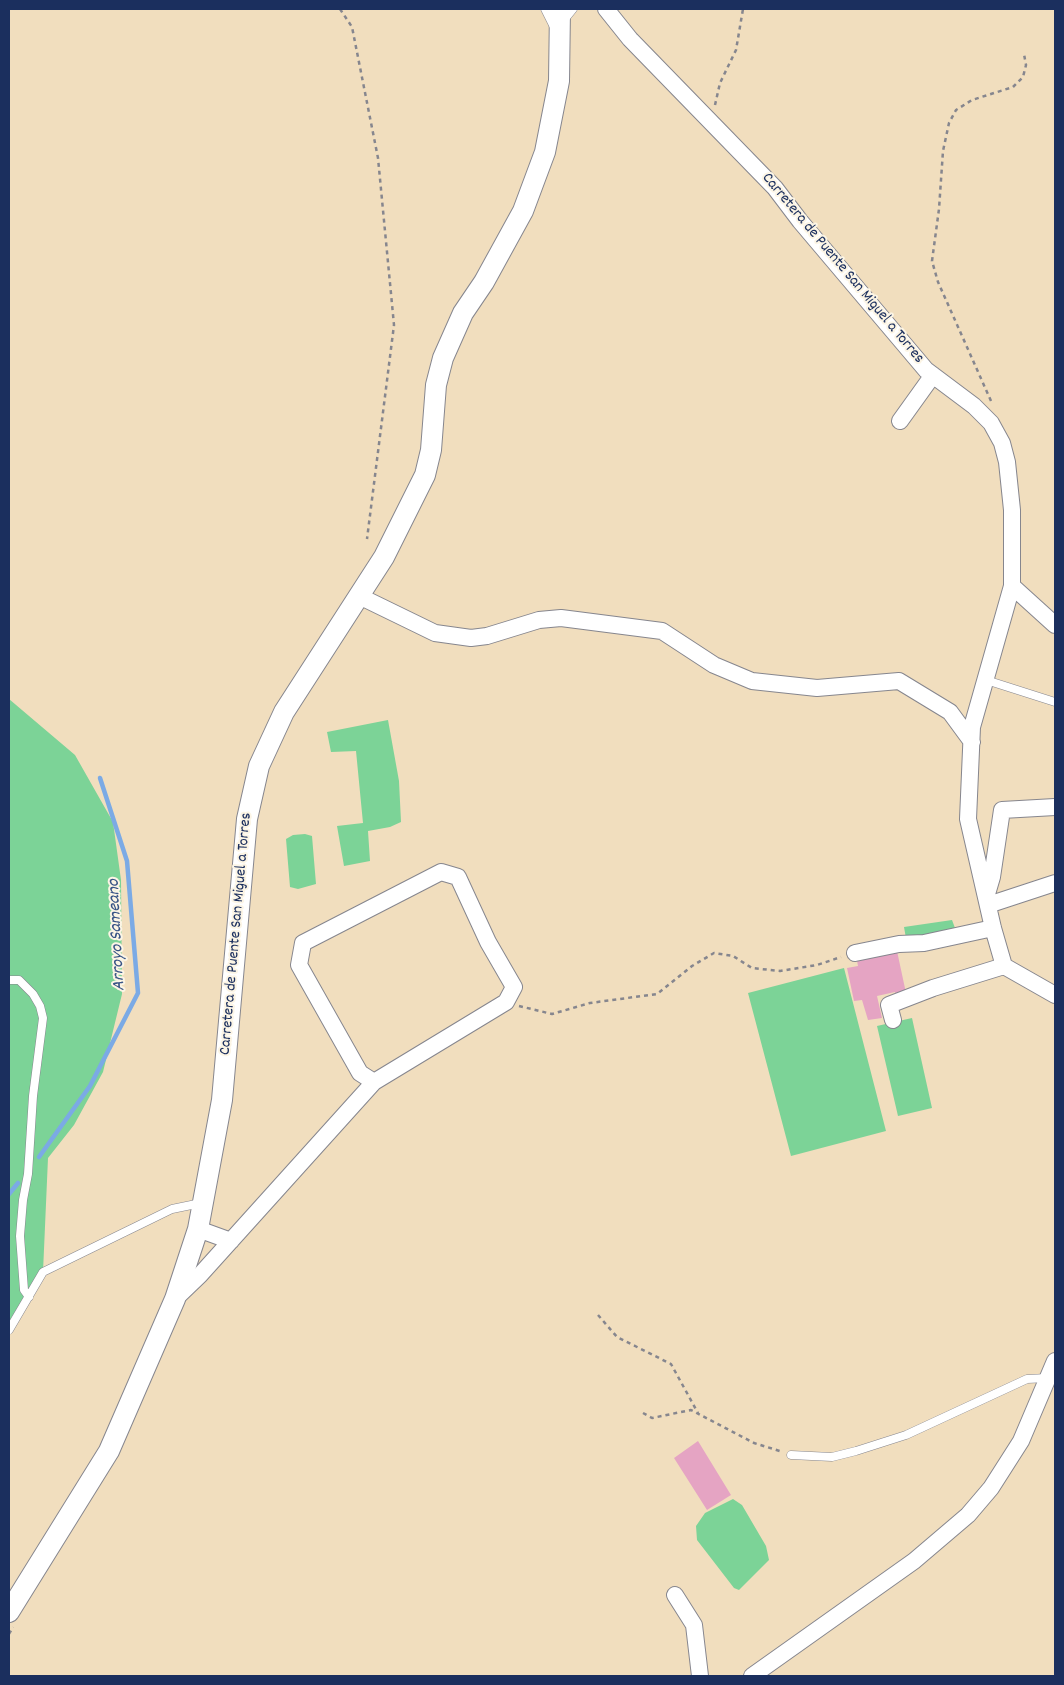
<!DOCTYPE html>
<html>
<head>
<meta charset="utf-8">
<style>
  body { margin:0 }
  #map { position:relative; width:1064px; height:1685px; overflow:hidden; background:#f1debe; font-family:Dekko,sans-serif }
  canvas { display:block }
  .frame { position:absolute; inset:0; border:10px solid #1b2f5e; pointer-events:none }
</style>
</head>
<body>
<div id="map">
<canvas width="1064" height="1685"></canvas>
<div class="frame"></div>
</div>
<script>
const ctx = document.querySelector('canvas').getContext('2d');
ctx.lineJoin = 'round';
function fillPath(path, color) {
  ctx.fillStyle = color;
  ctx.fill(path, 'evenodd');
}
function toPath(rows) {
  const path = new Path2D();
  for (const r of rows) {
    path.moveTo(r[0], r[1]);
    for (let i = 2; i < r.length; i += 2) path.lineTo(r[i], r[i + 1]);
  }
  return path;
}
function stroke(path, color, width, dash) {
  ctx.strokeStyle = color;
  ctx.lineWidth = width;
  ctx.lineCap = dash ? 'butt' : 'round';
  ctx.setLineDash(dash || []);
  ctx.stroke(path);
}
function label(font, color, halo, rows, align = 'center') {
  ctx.font = font + ' Dekko,sans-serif';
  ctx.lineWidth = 4;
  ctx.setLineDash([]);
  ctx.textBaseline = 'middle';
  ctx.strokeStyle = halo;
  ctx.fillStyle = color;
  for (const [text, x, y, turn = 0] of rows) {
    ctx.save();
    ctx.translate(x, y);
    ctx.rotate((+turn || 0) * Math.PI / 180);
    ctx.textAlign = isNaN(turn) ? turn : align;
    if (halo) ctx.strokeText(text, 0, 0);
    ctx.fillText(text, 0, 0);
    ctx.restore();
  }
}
fillPath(toPath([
  [9,699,75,755,113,822,121,880,122,994,103,1072,74,1125,48,1158,43,1272,9,1336],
  [388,720,399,781,401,822,390,827,368,831,370,861,344,866,337,826,363,823,356,751,331,752,327,732],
  [305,834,312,836,316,884,298,889,290,887,286,839,293,835],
  [952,920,958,936,907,944,904,927],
  [844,968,886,1131,791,1156,748,993],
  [912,1018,932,1108,898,1116,877,1026],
  [733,1499,742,1505,766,1546,769,1560,739,1590,734,1588,697,1540,696,1526,705,1513]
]), '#7cd397');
stroke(toPath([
  [39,1157,90,1086,138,993,127,861,100,778],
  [9,1194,18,1183]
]), '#7baae5', 4.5);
fillPath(toPath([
  [897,951,906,993,896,996,895,992,877,996,882,1018,868,1020,862,1000,854,1001,847,968,858,966,856,955],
  [698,1441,731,1495,707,1510,674,1458]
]), '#e5a4c3');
const service = toPath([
  [545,9,554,27],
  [564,20,573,9],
  [986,680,1055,702],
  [9,980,19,980,33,994,40,1006,43,1018,33,1096,28,1174,23,1200,20,1236,24,1290,29,1297],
  [9,1330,43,1272,172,1209,201,1203],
  [791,1455,832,1457,856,1451,906,1435,1027,1379,1048,1378]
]);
const minor = toPath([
  [606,9,630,39,775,188,800,221,926,370,974,406,991,423,1002,443,1007,462,1012,510,1012,586,972,727,968,819,993,928,1004,966,1055,995],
  [900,421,933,375],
  [1012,586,1055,625],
  [359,596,435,633,471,638,487,636,539,620,561,618,662,631,714,665,752,681,817,688,899,681,950,712,972,742],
  [987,894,992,877,1002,810,1055,807],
  [988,905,1055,883],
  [855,953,899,944,924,943,993,928],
  [893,1020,889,1005,933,988,1004,966],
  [198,1229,231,1241],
  [175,1299,200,1275,374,1082,506,1002,514,987,488,942,458,877,441,872,303,943,299,965,360,1073,374,1082],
  [675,1595,694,1625,700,1676],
  [752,1676,914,1561,968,1515,991,1488,1021,1441,1055,1361]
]);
const tertiary = toPath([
  [9,1612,109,1451,175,1299,198,1229,222,1100,247,819,259,766,284,712,384,557,425,475,431,450,436,385,443,358,463,313,484,282,523,211,545,152,559,81,560,9]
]);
stroke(service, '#86868e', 9);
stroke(minor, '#86868e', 18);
stroke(tertiary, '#86868e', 22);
stroke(toPath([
  [340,9,352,27,378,158,394,325,367,539],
  [715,105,720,83,736,50,743,9],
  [991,401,938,282,932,261,939,209,943,151,949,123,956,110,972,100,1013,87,1023,77,1026,65,1024,54],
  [519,1006,552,1014,590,1003,657,994,692,966,714,953,733,956,752,968,780,971,817,965,841,957],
  [598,1315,617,1337,671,1364,698,1413],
  [643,1413,652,1418,691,1410,754,1443,783,1452],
  [9,1634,13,1627]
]), '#86868e', 2.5, [4, 4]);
stroke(service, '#fff', 8);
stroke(minor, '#fff', 16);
stroke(tertiary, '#fff', 20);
label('16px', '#1b2f5e', '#fcf5e5', [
  ["Carretera de Puente San Miguel a Torres",842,269,50],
  ["Carretera de Puente San Miguel a Torres",237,934,-85]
]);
label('italic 18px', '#385486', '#fcf5e5', [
  ["Arroyo Sameano",118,935,-93]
]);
</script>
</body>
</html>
